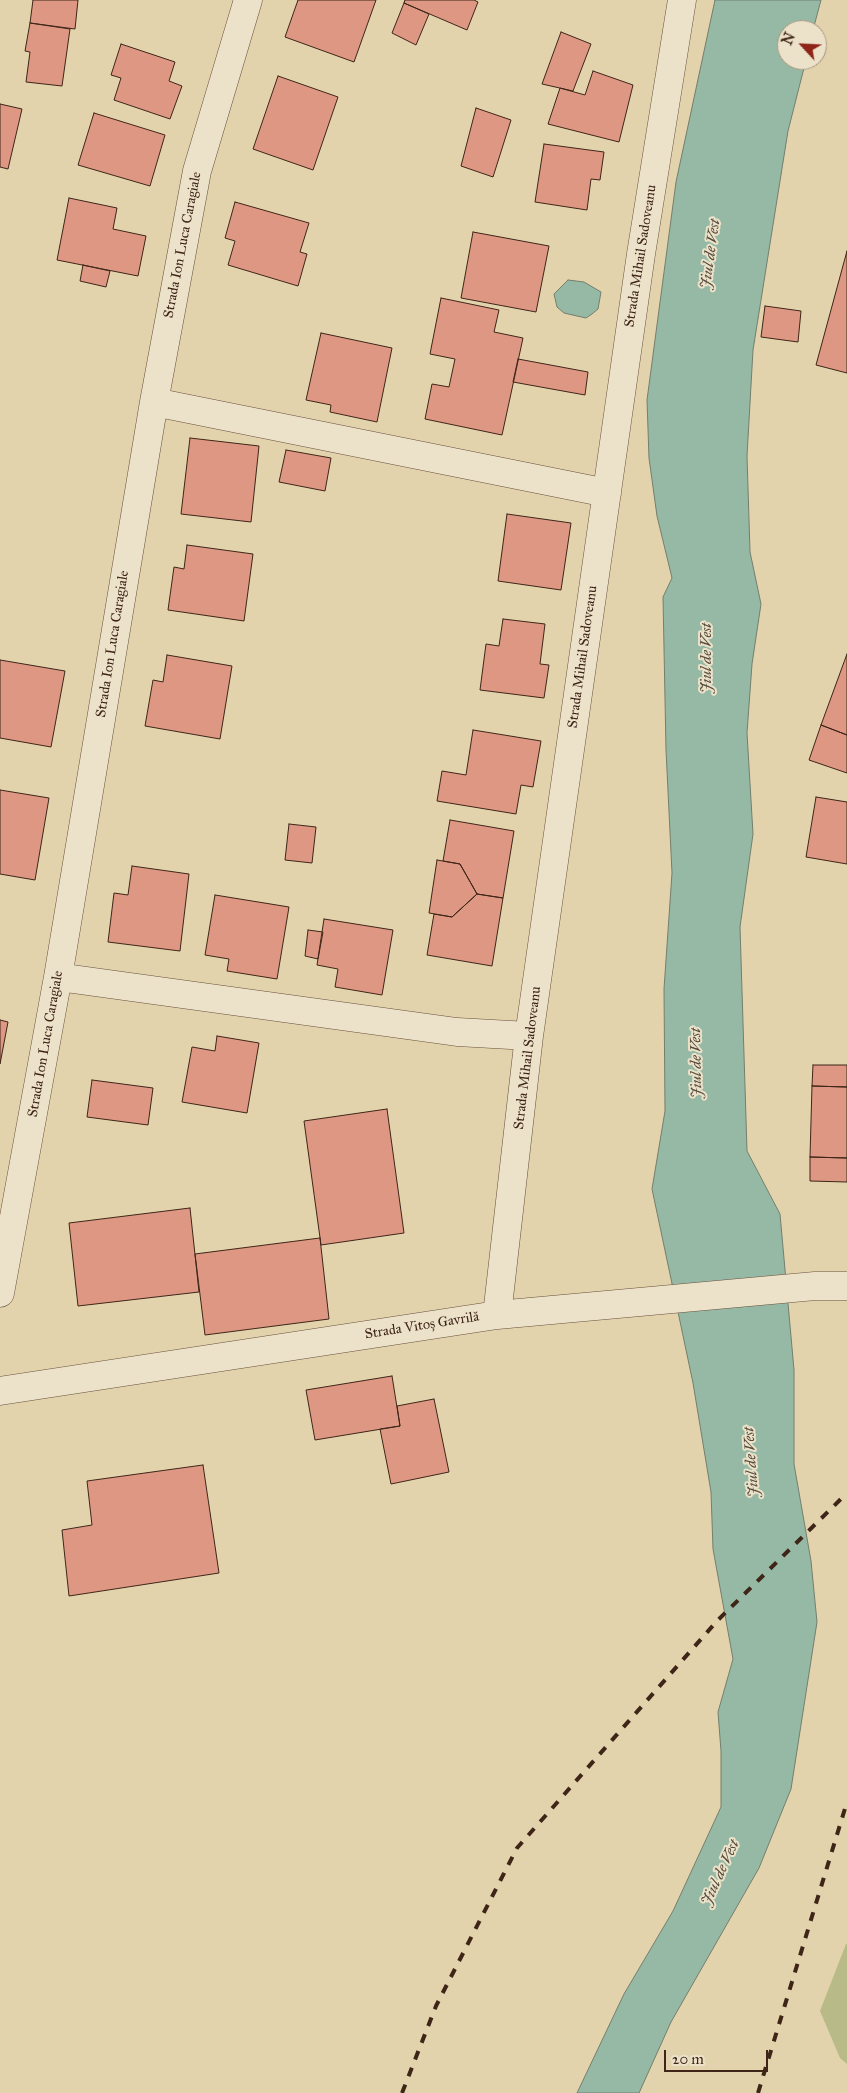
<!DOCTYPE html>
<html>
<head>
<meta charset="utf-8">
<style>
  body { margin:0 }
  #map { position:relative; width:847px; height:2093px; overflow:hidden; background:#e2d3ac; font-family:"IM FELL Great Primer",serif }
  canvas { display:block }
  .north { position:absolute; left:777px; top:20px; width:50px; height:50px; box-sizing:border-box; background:#ece2c9; border:1px solid #a79682; border-radius:50%; rotate:295deg; font-size:14px; font-weight:700; line-height:20px; text-align:center; color:#3f2518 }
  .north::after { content:''; display:block; margin:auto; width:18px; height:22px; background:#8f2418; clip-path:polygon(50% 0,100% 100%,50% 72%,0 100%) }
  .scale { position:absolute; left:664px; top:2050px; width:104px; height:22px; box-sizing:border-box; border:2px solid #3f2518; border-top:0; padding-left:6px; font-size:15px; line-height:18px; white-space:nowrap; color:#3f2518; -webkit-text-stroke:4px #ece2c9; paint-order:stroke }
</style>
</head>
<body>
<div id="map">
<canvas width="847" height="2093"></canvas>
<div class="north">N</div>
<div class="scale">20 m</div>
</div>
<script>
const ctx = document.querySelector('canvas').getContext('2d');
ctx.lineJoin = 'round';
function fillPath(path, color) {
  ctx.fillStyle = color;
  ctx.fill(path, 'evenodd');
}
function toPath(rows) {
  const path = new Path2D();
  for (const r of rows) {
    path.moveTo(r[0], r[1]);
    for (let i = 2; i < r.length; i += 2) path.lineTo(r[i], r[i + 1]);
  }
  return path;
}
function stroke(path, color, width, dash) {
  ctx.strokeStyle = color;
  ctx.lineWidth = width;
  ctx.lineCap = dash ? 'butt' : 'round';
  ctx.setLineDash(dash || []);
  ctx.stroke(path);
}
function label(font, color, halo, rows, align = 'center') {
  ctx.font = font + ' "IM FELL Great Primer",serif';
  ctx.lineWidth = 4;
  ctx.setLineDash([]);
  ctx.textBaseline = 'middle';
  ctx.strokeStyle = halo;
  ctx.fillStyle = color;
  for (const [text, x, y, turn = 0] of rows) {
    ctx.save();
    ctx.translate(x, y);
    ctx.rotate((+turn || 0) * Math.PI / 180);
    ctx.textAlign = isNaN(turn) ? turn : align;
    if (halo) ctx.strokeText(text, 0, 0);
    ctx.fillText(text, 0, 0);
    ctx.restore();
  }
}
fillPath(toPath([
  [846,1944,847,1944,847,2064,840,2058,820,2011]
]), '#b8bb87');
const water = toPath([
  [715,0,821,0,813,30,787,30,787,60,806,60,788,131,753,350,747,456,750,552,761,604,752,664,747,733,753,834,740,927,747,1151,780,1214,794,1370,794,1464,811,1561,817,1622,791,1789,759,1868,671,2022,639,2093,577,2093,624,1994,673,1911,721,1807,721,1751,718,1712,733,1659,713,1549,711,1492,693,1383,652,1189,665,1111,664,989,672,873,666,750,663,597,672,578,657,516,649,458,647,400,676,182,715,0],
  [568,280,584,282,601,292,598,309,592,314,586,318,577,316,564,313,557,307,554,294,568,280]
]);
fillPath(water, '#95b9a5');
stroke(water, '#737e6d', 1);
const building = toPath([
  [33,0,78,0,75,29,30,23,33,0],
  [298,0,376,0,354,62,285,37,298,0],
  [405,0,474,0,478,2,467,30,404,3,405,0],
  [404,3,429,14,416,45,392,33,404,3],
  [30,23,70,29,62,86,26,82,30,52,25,51,30,23],
  [561,32,591,44,573,91,542,84,561,32],
  [121,44,175,62,169,81,182,86,170,119,114,100,121,78,111,75,121,44],
  [593,71,633,85,619,142,548,124,560,88,585,95,593,71],
  [278,76,338,97,313,170,253,149,278,76],
  [0,104,22,109,8,169,0,167,0,104],
  [476,108,511,120,493,177,461,166,476,108],
  [94,113,165,135,150,186,78,165,94,113],
  [544,144,604,152,600,180,591,179,587,210,535,202,544,144],
  [69,198,117,208,113,229,146,236,138,276,57,260,69,198],
  [235,202,309,223,300,252,307,254,298,286,228,265,235,241,225,238,235,202],
  [473,232,549,246,536,312,461,298,473,232],
  [847,251,847,373,816,365,847,251],
  [83,265,110,271,106,287,80,281,83,265],
  [441,298,499,310,494,332,523,338,502,435,425,419,432,384,449,387,455,359,430,354,441,298],
  [765,306,801,311,798,342,761,337,765,306],
  [321,333,392,348,377,422,330,412,331,405,306,400,321,333],
  [518,359,588,372,585,395,513,382,518,359],
  [190,438,259,446,251,522,181,514,190,438],
  [286,450,331,458,325,491,279,482,286,450],
  [507,514,571,523,561,590,498,581,507,514],
  [187,545,253,554,244,621,168,610,174,567,184,569,187,545],
  [503,619,545,624,540,664,549,665,544,698,480,690,486,644,499,646,503,619],
  [847,654,847,735,821,725,847,654],
  [167,655,232,666,220,739,145,726,153,680,163,682,167,655],
  [0,660,65,671,51,747,0,738,0,660],
  [821,725,847,735,847,773,809,760,821,725],
  [473,730,541,741,533,787,521,785,516,814,437,801,442,771,466,775,473,730],
  [0,790,49,798,35,880,0,874,0,790],
  [816,797,847,802,847,864,806,857,816,797],
  [450,820,514,831,503,898,477,894,460,864,443,861,450,820],
  [289,824,316,827,312,863,285,860,289,824],
  [437,860,460,864,477,894,452,917,429,913,437,860],
  [132,866,189,874,180,951,108,942,114,893,128,895,132,866],
  [477,894,503,898,492,966,427,955,434,914,452,917,477,894],
  [215,895,289,907,277,979,227,971,229,959,205,955,215,895],
  [324,919,393,930,382,995,335,987,338,969,317,965,324,919],
  [308,930,323,932,318,959,305,956,308,930],
  [0,1020,8,1022,0,1064,0,1020],
  [217,1036,259,1043,247,1113,182,1102,192,1047,215,1051,217,1036],
  [813,1065,847,1065,847,1087,812,1086,813,1065],
  [92,1080,153,1088,148,1125,87,1117,92,1080],
  [812,1086,847,1087,847,1158,810,1157,812,1086],
  [387,1109,404,1233,321,1245,304,1121,387,1109],
  [810,1157,847,1158,847,1182,810,1181,810,1157],
  [190,1208,199,1292,78,1306,69,1223,190,1208],
  [320,1238,329,1319,205,1335,195,1254,320,1238],
  [392,1376,400,1426,315,1440,306,1390,392,1376],
  [434,1399,449,1472,391,1484,380,1429,400,1426,397,1406,434,1399],
  [203,1465,219,1573,69,1596,62,1530,92,1525,87,1481,203,1465]
]);
fillPath(building, '#dd9783');
stroke(building, '#3f2518', 1);
const minor = toPath([
  [154,402,607,493],
  [58,977,457,1032,529,1036],
  [0,1293,58,977,154,402,197,171,248,0],
  [497,1315,529,1036,641,254,682,0],
  [0,1391,497,1315,815,1286,847,1286]
]);
stroke(minor, '#68503d', 29);
stroke(minor, '#ece2c9', 28);
stroke(toPath([
  [402,2093,436,2006,517,1848,717,1621,847,1493],
  [758,2093,847,1802]
]), '#3f2518', 4, [9, 9]);
label('14px', '#3f2518', '#ece2c9', [
  ["Strada Ion Luca Caragiale",183,245,-79],
  ["Strada Mihail Sadoveanu",641,256,-81],
  ["Strada Ion Luca Caragiale",113,644,-81],
  ["Strada Mihail Sadoveanu",583,657,-82],
  ["Strada Ion Luca Caragiale",46,1044,-80],
  ["Strada Mihail Sadoveanu",528,1058,-83],
  ["Strada Vitoș Gavrilă",422,1326,-9]
]);
label('italic 15px', '#544a3b', '#ece2c9', [
  ["Jiul de Vest",711,254,-82],
  ["Jiul de Vest",707,658,-90],
  ["Jiul de Vest",697,1063,-91],
  ["Jiul de Vest",752,1462,-94],
  ["Jiul de Vest",721,1873,-65]
]);
</script>
</body>
</html>
